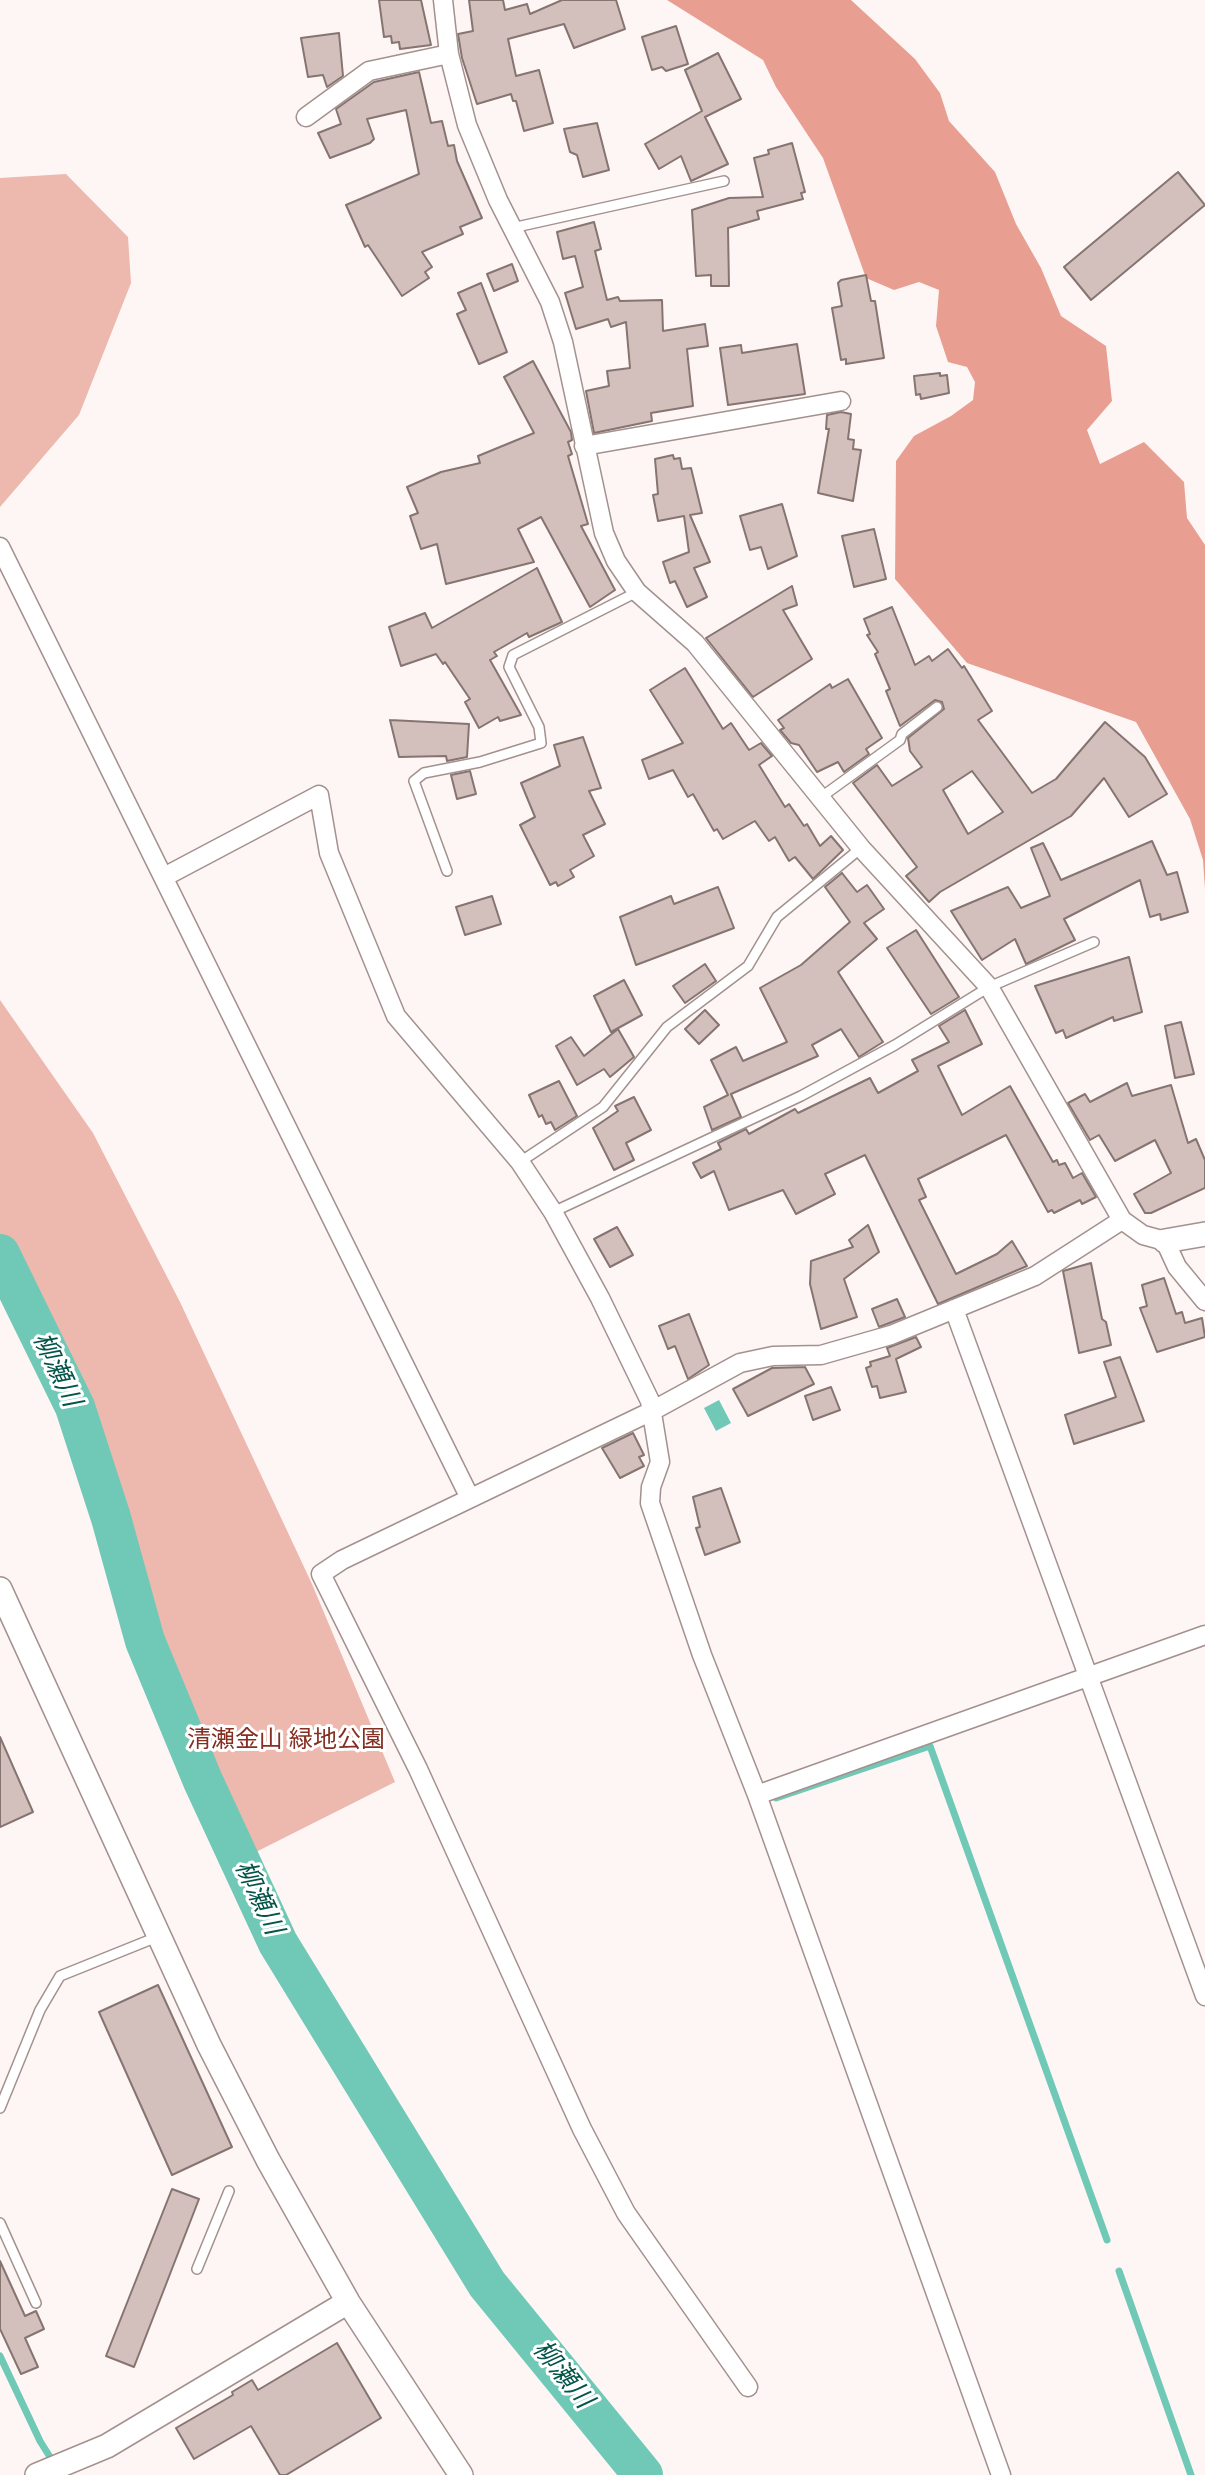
<!DOCTYPE html>
<html>
<head>
<meta charset="utf-8">
<style>
  body { margin:0 }
  canvas { display:block; background:#fef6f4 }
</style>
</head>
<body>
<canvas width="1205" height="2475"></canvas>
<script>
const ctx = document.querySelector('canvas').getContext('2d');
ctx.lineJoin = 'round';
function fillPath(path, color) {
  ctx.fillStyle = color;
  ctx.fill(path, 'evenodd');
}
function toPath(rows) {
  const path = new Path2D();
  for (const r of rows) {
    path.moveTo(r[0], r[1]);
    for (let i = 2; i < r.length; i += 2) path.lineTo(r[i], r[i + 1]);
  }
  return path;
}
function stroke(path, color, width, dash) {
  ctx.strokeStyle = color;
  ctx.lineWidth = width;
  ctx.lineCap = dash ? 'butt' : 'round';
  ctx.setLineDash(dash || []);
  ctx.stroke(path);
}
function label(font, color, halo, rows, align = 'center') {
  ctx.font = font + ' "Varela Round","Noto Sans JP",sans-serif';
  ctx.lineWidth = 6;
  ctx.setLineDash([]);
  ctx.textBaseline = 'middle';
  ctx.strokeStyle = halo;
  ctx.fillStyle = color;
  for (const [text, x, y, turn = 0] of rows) {
    ctx.save();
    ctx.translate(x, y);
    ctx.rotate((+turn || 0) * Math.PI / 180);
    ctx.textAlign = isNaN(turn) ? turn : align;
    if (halo) ctx.strokeText(text, 0, 0);
    ctx.fillText(text, 0, 0);
    ctx.restore();
  }
}
fillPath(toPath([
  [66,174,128,237,131,283,79,415,0,507,0,178],
  [0,1000,93,1133,180,1302,312,1584,395,1782,240,1860,75,1407,0,1251]
]), '#edb8ae');
fillPath(toPath([
  [667,0,851,0,915,59,940,93,949,121,995,172,1016,224,1041,268,1061,316,1106,346,1112,401,1087,430,1100,464,1144,442,1184,482,1187,518,1205,545,1205,889,1203,860,1190,819,1136,722,967,663,895,579,896,461,914,436,951,416,973,400,975,382,967,367,948,362,936,326,939,290,919,282,894,290,866,278,823,158,776,87,763,60]
]), '#e89f91');
fillPath(toPath([
  [719,1400,731,1423,716,1431,704,1408]
]), '#70c9b6');
stroke(toPath([
  [776,1798,930,1746,1107,2240],
  [1119,2271,1191,2475],
  [0,2356,40,2441,55,2465]
]), '#70c9b6', 7);
stroke(toPath([
  [0,1254,75,1407,111,1518,145,1641,203,1781,278,1943,487,2284,643,2475]
]), '#70c9b6', 40);
const building = toPath([
  [379,0,421,0,431,45,400,49,399,42,392,43,391,36,384,37,379,0],
  [469,0,503,0,505,10,527,4,530,14,562,0,616,0,625,29,574,48,564,24,508,39,516,76,539,70,553,123,524,131,516,101,513,101,511,94,477,104,462,58,458,34,473,31,469,0],
  [676,26,688,64,666,71,662,67,652,70,642,37,676,26],
  [339,33,343,76,327,87,323,75,308,77,301,38,339,33],
  [718,53,741,99,705,117,728,164,691,181,681,156,659,169,645,144,702,111,685,70,718,53],
  [419,72,431,123,442,121,448,146,454,145,457,161,482,218,460,227,463,234,422,252,432,267,425,272,429,278,402,296,368,245,365,247,346,205,419,174,406,110,367,119,374,139,370,143,330,158,318,133,341,124,336,109,374,82,419,72],
  [597,123,609,170,583,177,577,155,570,152,564,129,597,123],
  [792,143,805,192,801,193,803,199,757,211,759,219,728,228,729,286,711,286,711,275,696,276,692,210,729,198,763,197,754,158,769,154,768,150,792,143],
  [1178,172,1205,205,1091,300,1064,267,1178,172],
  [594,222,601,249,595,251,607,300,618,297,620,301,662,300,663,331,705,324,708,346,687,349,693,406,651,413,652,421,594,433,586,391,609,386,607,371,630,368,626,322,611,327,608,319,576,329,565,293,583,287,575,256,563,259,557,232,594,222],
  [512,264,518,281,494,291,487,274,512,264],
  [866,275,871,301,875,301,884,358,846,364,846,359,841,360,832,308,842,306,838,283,841,280,866,275],
  [481,283,507,352,479,364,457,314,466,310,458,293,481,283],
  [797,344,805,394,728,405,720,348,741,345,742,353,797,344],
  [533,361,571,432,572,440,568,442,572,454,568,456,588,524,581,526,615,590,590,607,541,517,518,529,534,562,446,584,437,544,421,549,410,516,418,513,407,487,441,472,480,463,478,456,534,433,504,377,533,361],
  [940,373,940,376,947,375,949,393,921,399,920,394,916,395,914,376,940,373],
  [841,412,851,414,848,439,854,440,853,449,861,450,853,501,818,493,829,429,826,429,827,415,841,412],
  [673,455,674,459,680,458,682,469,691,468,702,513,690,515,710,562,694,568,707,597,687,607,675,581,670,583,663,562,689,552,684,516,658,521,653,495,658,494,655,459,673,455],
  [782,504,797,556,768,569,761,547,750,550,740,516,782,504],
  [874,529,886,579,854,587,842,536,874,529],
  [537,568,562,622,529,637,527,633,494,652,497,656,490,660,521,715,500,721,498,717,479,728,465,702,470,699,445,662,443,664,436,654,401,666,389,627,425,613,432,628,537,568],
  [792,586,797,605,783,610,812,659,753,697,706,638,792,586],
  [892,607,915,665,929,656,932,661,948,649,962,668,964,666,992,711,978,720,1032,793,1056,779,1105,722,1145,757,1167,794,1129,817,1104,778,1071,816,940,892,929,902,906,876,917,867,853,783,877,765,892,786,922,767,910,751,908,738,944,709,942,702,935,700,900,726,886,691,890,689,875,654,878,652,867,635,870,634,864,619,892,607],
  [972,771,1003,812,968,834,943,790,972,771],
  [685,668,723,729,731,723,749,750,761,743,772,756,759,765,785,807,789,804,804,826,807,824,820,846,831,836,843,850,813,879,795,857,789,861,775,837,769,841,755,821,723,839,717,829,714,831,693,794,688,797,673,770,649,779,642,760,683,743,650,690,685,668],
  [848,679,882,738,866,749,869,754,844,772,838,762,817,772,799,745,791,743,780,730,784,728,778,720,830,684,832,688,848,679],
  [390,720,469,724,467,757,447,761,446,756,399,757,390,720],
  [583,737,601,788,589,791,605,824,583,835,594,856,570,870,574,877,558,886,556,882,550,885,520,825,535,817,521,783,560,766,554,745,583,737],
  [470,771,476,794,457,799,451,775,470,771],
  [1152,841,1167,875,1177,872,1188,912,1161,920,1160,914,1150,917,1140,880,1064,919,1075,940,1026,964,1015,939,982,960,951,911,1008,887,1021,908,1050,896,1031,848,1043,843,1061,880,1152,841],
  [842,873,857,892,867,885,884,909,864,923,877,939,838,972,883,1042,859,1057,841,1029,812,1045,818,1056,731,1094,741,1117,712,1130,704,1107,728,1095,711,1060,736,1047,743,1061,787,1042,760,988,801,965,850,922,825,887,842,873],
  [718,887,734,928,636,965,620,917,671,896,674,904,718,887],
  [492,896,501,924,465,935,456,907,492,896],
  [916,930,959,997,931,1014,887,948,916,930],
  [1129,957,1142,1012,1114,1021,1113,1017,1066,1038,1063,1030,1056,1033,1035,986,1129,957],
  [705,964,716,981,685,1003,673,986,705,964],
  [624,980,642,1015,611,1032,594,996,624,980],
  [705,1010,719,1025,699,1044,685,1029,705,1010],
  [965,1010,982,1044,938,1066,962,1115,1010,1086,1053,1162,1057,1160,1059,1165,1065,1163,1073,1178,1082,1173,1096,1197,1082,1204,1080,1200,1054,1213,1052,1210,1048,1212,1006,1135,918,1179,926,1197,919,1200,956,1274,997,1254,1012,1241,1027,1266,938,1304,865,1155,825,1174,835,1194,796,1214,783,1190,729,1210,714,1171,701,1178,693,1163,721,1149,718,1143,746,1129,749,1134,795,1109,798,1113,870,1078,878,1093,918,1071,912,1060,949,1042,939,1026,965,1010],
  [1181,1022,1194,1074,1175,1078,1165,1026,1181,1022],
  [618,1029,634,1057,610,1077,604,1069,577,1085,556,1046,571,1037,584,1056,618,1029],
  [559,1081,577,1116,555,1130,551,1122,546,1124,542,1115,539,1117,529,1095,559,1081],
  [1127,1083,1132,1096,1171,1085,1188,1143,1196,1139,1205,1160,1205,1188,1151,1213,1145,1213,1134,1194,1171,1173,1155,1140,1115,1161,1099,1135,1090,1140,1068,1103,1085,1094,1090,1102,1127,1083],
  [634,1097,651,1130,626,1143,634,1160,614,1170,593,1128,618,1111,615,1106,634,1097],
  [868,1225,879,1252,844,1279,857,1317,821,1329,810,1284,811,1261,853,1247,849,1240,868,1225],
  [617,1227,633,1255,610,1267,594,1239,617,1227],
  [1091,1263,1102,1319,1106,1322,1111,1345,1079,1353,1063,1271,1091,1263],
  [1164,1278,1176,1314,1182,1312,1185,1323,1202,1318,1205,1337,1157,1352,1140,1308,1147,1306,1142,1285,1164,1278],
  [897,1299,905,1317,879,1327,872,1309,897,1299],
  [689,1314,709,1365,688,1379,675,1346,668,1349,659,1326,689,1314],
  [916,1337,921,1347,896,1359,906,1392,880,1398,877,1386,872,1387,866,1368,871,1366,870,1362,890,1356,887,1348,916,1337],
  [1120,1357,1144,1421,1074,1444,1065,1415,1116,1397,1104,1362,1120,1357],
  [805,1367,814,1384,748,1416,733,1389,772,1368,805,1367],
  [831,1387,840,1410,813,1420,805,1396,831,1387],
  [633,1433,644,1455,639,1457,644,1466,620,1478,602,1448,633,1433],
  [721,1488,740,1542,705,1555,696,1528,700,1527,693,1497,721,1488],
  [0,1737,33,1812,0,1827,0,1737],
  [158,1985,232,2147,172,2175,99,2012,158,1985],
  [172,2189,199,2199,134,2367,106,2356,172,2189],
  [0,2261,25,2316,36,2311,44,2329,25,2338,38,2367,21,2374,0,2329,0,2261],
  [337,2343,381,2418,286,2475,280,2475,251,2426,194,2459,176,2428,233,2395,232,2392,252,2380,258,2390,337,2343]
]);
fillPath(building, '#d3c0bc');
stroke(building, '#867471', 2);
const service = toPath([
  [512,228,724,181],
  [820,798,900,740,902,734,937,707],
  [447,871,414,781,424,773,480,762,541,743,539,727,509,667,513,655,637,592],
  [520,1162,603,1107,667,1027,748,966,777,917,861,848],
  [553,1212,801,1096,895,1045,989,987,1094,942],
  [0,2108,40,2010,60,1976,157,1937],
  [0,2223,36,2303],
  [197,2269,229,2191]
]);
const minor = toPath([
  [443,0,449,54,467,125,498,200,550,302,563,342,604,533,616,561,637,592,695,643,861,848,989,987,1122,1220,1143,1235,1165,1241,1177,1267,1205,1301],
  [306,117,369,71,449,54],
  [584,446,841,401],
  [0,547,470,1498],
  [164,877,319,795,329,853,396,1016,520,1162,553,1212,600,1298,650,1401,660,1462,651,1487,650,1503,702,1655,757,1795,1001,2475],
  [954,1309,1205,1996],
  [757,1795,1205,1635],
  [748,2387,626,2213,582,2129,418,1769,321,1574,342,1560,652,1411,740,1363,773,1356,821,1355,891,1335,1035,1276,1122,1220]
]);
const tertiary = toPath([
  [1165,1241,1205,1234],
  [0,1589,209,2045,268,2160,348,2302,461,2475],
  [37,2475,107,2446,348,2302]
]);
stroke(service, '#a3918e', 12);
stroke(minor, '#a3918e', 21);
stroke(tertiary, '#a3918e', 26);
stroke(service, '#fff', 9);
stroke(minor, '#fff', 18);
stroke(tertiary, '#fff', 23);
label('24px', '#842f21', '#fff', [
  ["清瀬金山 緑地公園",286,1741]
]);
label('italic 26px', '#045549', '#fff', [
  ["柳瀬川",56,1370,65],
  ["柳瀬川",258,1898,65],
  ["柳瀬川",562,2375,51]
]);
</script>
</body>
</html>
